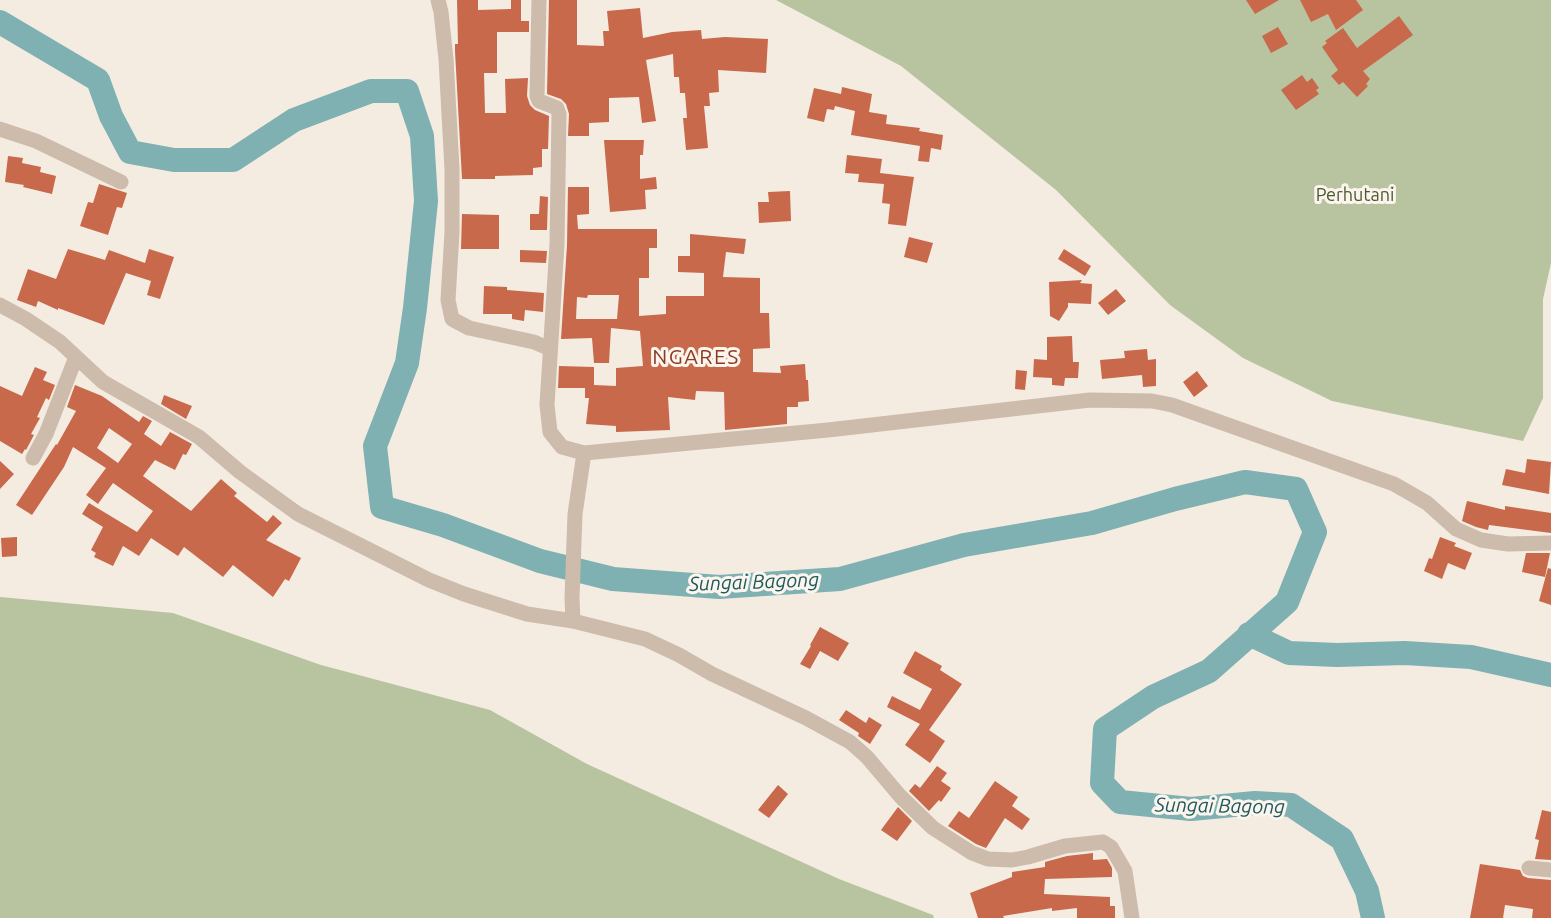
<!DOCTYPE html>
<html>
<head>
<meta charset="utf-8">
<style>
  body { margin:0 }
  canvas { display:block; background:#f4ebe1 }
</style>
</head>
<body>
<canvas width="1551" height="918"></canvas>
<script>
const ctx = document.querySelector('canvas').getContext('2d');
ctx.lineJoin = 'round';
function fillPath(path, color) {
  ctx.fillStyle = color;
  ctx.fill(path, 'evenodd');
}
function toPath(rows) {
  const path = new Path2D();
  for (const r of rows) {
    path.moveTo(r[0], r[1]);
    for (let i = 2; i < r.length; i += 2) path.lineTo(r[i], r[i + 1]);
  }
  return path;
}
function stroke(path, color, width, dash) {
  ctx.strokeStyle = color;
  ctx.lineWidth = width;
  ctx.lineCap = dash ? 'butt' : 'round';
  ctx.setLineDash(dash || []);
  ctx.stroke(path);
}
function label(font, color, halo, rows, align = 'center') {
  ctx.font = font + ' Ubuntu,sans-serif';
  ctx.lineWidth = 6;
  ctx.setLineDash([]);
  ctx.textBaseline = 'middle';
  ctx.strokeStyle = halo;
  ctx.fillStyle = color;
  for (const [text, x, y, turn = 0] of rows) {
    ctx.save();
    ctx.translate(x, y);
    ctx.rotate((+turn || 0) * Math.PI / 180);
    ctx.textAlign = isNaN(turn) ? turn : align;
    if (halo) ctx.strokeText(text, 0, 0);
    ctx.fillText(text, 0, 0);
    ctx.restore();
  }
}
fillPath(toPath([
  [776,0,1551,0,1551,263,1543,299,1543,398,1523,441,1332,401,1243,358,1170,305,1056,190,901,66],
  [0,597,173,613,321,665,490,710,587,764,839,879,933,915,934,918,0,918]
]), '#b8c4a0');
stroke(toPath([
  [0,22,98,80,111,116,130,152,174,160,233,160,294,120,371,91,407,91,422,136,426,201,415,308,407,363,375,446,382,507,443,525,540,561,613,579,719,587,840,579,964,545,1092,523,1175,499,1245,482,1296,489,1315,532,1287,602,1209,671,1153,697,1105,729,1102,783,1120,802,1191,809,1255,803,1291,805,1342,839,1367,891,1373,918],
  [1249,634,1289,653,1337,655,1405,653,1471,657,1551,675]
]), '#7fb0b2', 24);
fillPath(toPath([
  [457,0,478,0,478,10,511,9,511,0,521,0,521,21,529,21,529,32,497,32,497,73,484,73,485,113,506,113,505,79,528,78,527,96,530,105,535,110,549,116,548,149,542,149,542,167,533,168,533,175,495,176,495,179,462,179,455,51,455,44,458,44],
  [549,0,577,0,577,45,604,46,603,31,609,31,607,11,640,8,643,38,672,32,701,30,702,39,725,37,768,39,766,73,718,70,719,92,709,93,710,106,704,106,708,148,686,150,683,118,687,118,685,93,680,93,679,77,674,77,673,54,646,60,656,121,642,123,639,97,609,98,609,122,589,123,589,136,568,136,569,114,566,104,561,99,547,94],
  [1246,0,1279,0,1255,14],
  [1300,0,1356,0,1363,10,1336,30,1328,14,1311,22],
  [1399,16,1413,35,1363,71,1370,79,1366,84,1368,86,1357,97,1343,82,1339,85,1331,76,1338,70,1322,47,1327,43,1325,41,1343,28,1357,48],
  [1278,27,1288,44,1271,53,1262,36],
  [1302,75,1307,82,1312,78,1319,88,1316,90,1319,94,1296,110,1281,90],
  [842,87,872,94,869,112,887,115,886,124,920,128,919,131,943,135,941,150,931,148,929,162,918,161,920,146,851,135,855,111,835,106,834,110,827,109,824,122,807,118,814,88,841,94],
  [604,140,644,140,643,155,640,155,640,179,656,177,657,189,645,190,646,209,610,212],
  [847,155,882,159,880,173,914,177,906,226,888,224,890,204,882,203,884,184,858,182,859,174,845,173],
  [8,156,23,158,22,163,41,167,40,172,56,176,52,194,23,187,24,185,5,182],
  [99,184,127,193,122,208,117,207,108,235,80,226,88,202,93,203],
  [568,187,589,187,589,214,577,215,578,229,657,229,657,248,649,248,649,278,639,278,639,316,666,314,666,296,704,296,704,273,678,272,678,256,690,256,690,234,746,239,744,254,726,252,723,277,760,278,760,313,769,313,770,348,753,349,753,372,781,373,780,366,805,364,806,380,808,380,809,401,798,402,798,407,787,407,787,424,725,430,724,392,696,391,695,400,668,397,670,430,616,432,616,426,586,424,589,398,585,398,585,388,558,388,559,366,594,367,594,385,616,386,616,368,643,366,640,331,611,328,609,363,594,363,592,338,561,339,567,245],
  [588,295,619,295,617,319,576,319,577,297,587,298],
  [790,191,791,221,759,223,758,202,769,202,768,192],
  [540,196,548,197,547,230,530,230,530,214,539,214],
  [462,214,499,215,499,249,461,249],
  [909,237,933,243,927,263,904,257],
  [68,249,105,260,109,250,145,263,149,249,174,257,160,299,147,295,151,281,126,273,104,325,58,308,58,310,38,301,36,307,17,300,28,269,56,279],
  [1064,249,1091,266,1085,276,1058,259],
  [520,250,547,251,546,263,520,262],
  [1082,280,1080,283,1092,284,1091,304,1068,303,1068,307,1059,321,1050,316,1049,282],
  [484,286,507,287,507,290,544,293,543,312,525,310,524,321,512,319,512,314,483,314],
  [1116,289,1126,301,1108,315,1098,303],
  [1072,336,1073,362,1079,362,1078,378,1065,378,1064,386,1052,385,1052,378,1033,377,1034,359,1047,360,1047,337],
  [1147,349,1148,360,1156,359,1156,386,1143,387,1142,375,1102,379,1100,360,1125,358,1124,351],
  [35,367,47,372,43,380,55,385,49,400,46,398,37,417,40,418,31,434,34,435,26,450,25,449,22,454,0,441,0,386,22,396],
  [1016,370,1027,371,1025,390,1015,389],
  [1197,371,1208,386,1194,397,1183,382],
  [75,385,102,396,139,422,143,416,152,421,144,434,161,446,170,432,192,444,186,455,183,454,175,470,155,460,143,476,191,511,221,479,237,493,234,496,267,522,273,515,282,523,266,540,301,558,289,581,285,579,273,597,233,565,223,577,184,547,178,556,151,538,139,556,123,546,113,566,94,557,96,553,91,550,103,527,82,514,89,503,137,532,153,511,113,483,98,504,86,495,106,468,73,447,64,467,32,515,16,505,56,444,57,445,76,411,67,407],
  [109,428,132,444,118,463,97,448],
  [164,395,192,406,186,419,161,404],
  [1527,459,1551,462,1549,494,1502,485,1506,469,1525,473],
  [0,461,14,474,0,489],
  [1467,501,1505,510,1505,506,1551,513,1551,533,1489,525,1488,530,1476,527,1462,521],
  [17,537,17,556,2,557,1,538],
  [1440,537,1456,543,1454,546,1472,553,1465,570,1448,563,1442,579,1424,571,1429,558,1432,559],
  [1526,553,1550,553,1545,577,1522,572],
  [1548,568,1551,569,1551,605,1539,601],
  [820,627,849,643,838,661,820,651,810,669,800,664,811,646,810,645],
  [915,651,942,666,940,670,962,684,929,730,945,741,930,763,905,745,920,724,887,707,892,696,920,710,932,689,903,673],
  [846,710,866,723,869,717,882,725,870,744,858,736,859,733,839,720],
  [937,766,947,773,941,781,951,788,941,802,939,800,929,811,909,791,915,784,920,788],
  [995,781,1018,797,1012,806,1030,819,1022,830,1005,818,986,848,976,844,948,826,959,811,969,818],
  [778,785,788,794,769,818,758,810],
  [898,807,912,821,897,841,881,830],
  [1542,810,1551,812,1551,860,1535,859,1539,840,1535,839],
  [1093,853,1093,860,1107,859,1112,868,1112,877,1045,879,1044,894,1110,897,1110,906,1115,906,1115,918,1077,918,1077,908,1052,911,1052,908,1003,916,1004,918,978,918,970,893,1012,877,1012,872,1045,867,1045,862,1067,856],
  [1480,864,1520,870,1523,876,1528,878,1551,880,1551,918,1532,918,1533,909,1505,905,1503,918,1470,918]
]), '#c8694b');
stroke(toPath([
  [438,0,441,12,446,59,452,169,452,232,448,300,452,319,469,328,534,342,550,349],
  [539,0,537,96,539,101,557,108,559,114,557,244,547,405,550,432,562,447,584,453,828,430,1090,400,1152,401,1172,405,1394,484,1427,503,1456,529,1481,540,1508,544,1551,543],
  [0,129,36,141,121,182],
  [0,305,26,319,60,342,103,382,199,437,240,472,298,514,429,580,464,594,527,614,573,621],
  [584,453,575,514,572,598,573,621,645,639,679,655,712,674,806,718,850,742,867,757,900,796,933,828,972,853,988,859,1012,860,1028,857,1065,846,1103,842,1111,847,1125,871,1132,918],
  [33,458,46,434,76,357],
  [1529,868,1551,870]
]), '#cdbbac', 15);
label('18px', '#4a5a2e', '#fbf5ee', [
  ["Perhutani",1355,195]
]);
label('italic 20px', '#1f5a5e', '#fbf5ee', [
  ["Sungai Bagong",754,582,-2],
  ["Sungai Bagong",1220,806,1]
]);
ctx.letterSpacing = '1.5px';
label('21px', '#8c3b22', '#fbf5ee', [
  ["NGARES",696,357]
]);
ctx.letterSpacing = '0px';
</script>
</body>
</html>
